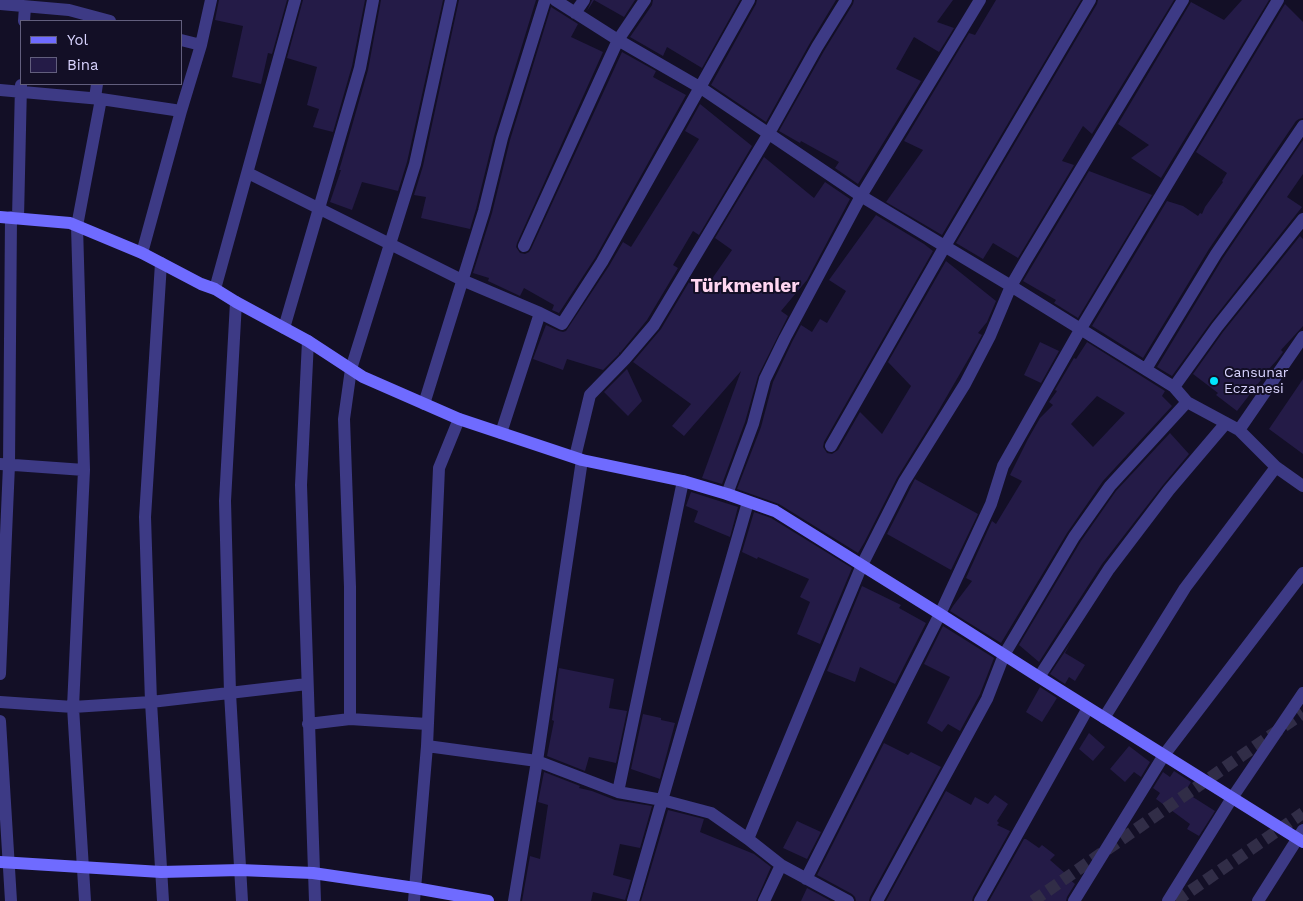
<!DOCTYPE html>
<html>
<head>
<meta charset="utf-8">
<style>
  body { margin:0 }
  #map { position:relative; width:1303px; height:901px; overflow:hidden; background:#130f26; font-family:"Work Sans",sans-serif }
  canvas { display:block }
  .legend { position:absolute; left:20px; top:20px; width:162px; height:65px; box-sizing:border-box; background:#130f26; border:1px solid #625e7d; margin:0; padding:6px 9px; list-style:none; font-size:15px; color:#d9d4ff }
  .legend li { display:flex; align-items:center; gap:10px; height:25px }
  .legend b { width:25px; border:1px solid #625e7d }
</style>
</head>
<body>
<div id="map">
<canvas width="1303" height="901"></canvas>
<ul class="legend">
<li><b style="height:6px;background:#6f6bff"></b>Yol</li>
<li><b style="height:14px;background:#241b47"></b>Bina</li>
</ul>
</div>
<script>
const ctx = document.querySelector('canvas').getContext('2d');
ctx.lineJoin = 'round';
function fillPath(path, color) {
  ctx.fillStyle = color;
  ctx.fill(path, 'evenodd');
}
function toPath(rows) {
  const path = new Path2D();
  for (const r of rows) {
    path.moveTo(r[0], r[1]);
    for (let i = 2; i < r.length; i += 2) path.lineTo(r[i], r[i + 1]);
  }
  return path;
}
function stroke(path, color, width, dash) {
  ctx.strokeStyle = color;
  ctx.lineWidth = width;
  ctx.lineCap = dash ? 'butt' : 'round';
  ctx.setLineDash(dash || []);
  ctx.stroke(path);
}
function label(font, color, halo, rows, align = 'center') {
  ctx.font = font + ' "Work Sans",sans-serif';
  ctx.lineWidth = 4;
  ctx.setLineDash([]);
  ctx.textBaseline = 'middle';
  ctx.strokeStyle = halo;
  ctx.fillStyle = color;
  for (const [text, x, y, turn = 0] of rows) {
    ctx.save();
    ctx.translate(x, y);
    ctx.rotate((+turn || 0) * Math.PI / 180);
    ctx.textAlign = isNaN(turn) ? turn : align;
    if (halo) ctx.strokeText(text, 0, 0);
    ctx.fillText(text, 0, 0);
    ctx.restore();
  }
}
fillPath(toPath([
  [219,0,287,0,272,54,268,53,261,84,232,77,243,26,215,20],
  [303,0,365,0,352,66,333,132,313,127,319,109,307,105,317,67,287,58],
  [381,0,443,0,407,162,398,191,362,182,352,210,330,202,341,170,339,170,341,164,368,70],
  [459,0,536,0,494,136,476,209,470,229,421,218,426,197,414,195,423,166],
  [592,0,635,0,624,17,594,0,587,11],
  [653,0,740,0,702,68,667,47,663,56,630,37,652,5],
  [757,0,836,0,810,43,766,122,711,85,756,4],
  [854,0,953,0,937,22,954,28,939,52,914,37,896,69,921,81,858,184,835,168,839,162,801,141,800,143,779,131,824,51,853,4],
  [996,0,1081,0,942,235,886,202,923,150,904,141,969,33,975,35],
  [1098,0,1174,0,1092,134,1083,126,1062,161,1074,165,1018,258,993,243,983,259,956,243,1097,4],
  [1242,0,1269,0,1161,178,1131,158,1149,145,1118,124,1191,2,1224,20],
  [1285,4,1303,22,1303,118,1299,119,1296,121,1209,249,1143,358,1092,326,1167,201,1183,206,1198,216,1200,213,1202,214,1205,207,1223,182,1222,181,1227,173,1196,152],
  [551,7,578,24,571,37,603,52,517,243,516,247,520,253,525,254,529,252,531,249,622,52,656,71,653,77,686,95,595,258,559,313,552,310,554,305,524,288,520,296,488,281,489,278,473,273,492,213,510,140],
  [700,104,752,146,699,235,693,231,673,265,678,268,647,320,620,353,619,352,619,354,603,370,567,359,563,370,533,359,546,325,559,331,563,332,566,331,609,266,623,242,631,247,699,139,685,131],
  [1303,140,1303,174,1287,197,1302,207,1211,322,1172,376,1157,367,1223,258],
  [764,157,814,198,825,182,850,199,807,280,781,311,788,316,758,376,745,422,722,484,702,478,741,371,684,436,672,426,691,404,633,362,661,329,692,277,707,286,732,250,715,238],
  [1089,171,1152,195,1078,318,1054,303,1056,300,1023,281],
  [876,215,924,244,933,251,824,442,823,447,827,453,832,454,838,450,860,412,882,434,911,386,888,362,946,261,996,301,987,322,978,333,982,335,969,358,936,415,897,478,864,543,858,553,779,504,737,489,761,427,773,382,792,342,801,325,812,332,820,319,827,323,846,291,829,280],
  [1300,236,1303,239,1303,326,1281,350,1283,352,1277,360,1260,379,1261,380,1237,411,1216,395,1218,393,1193,374,1223,332],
  [1040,342,1059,351,1041,383,1024,375],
  [1087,342,1165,391,1162,396,1172,406,1103,481,1067,533,1001,643,950,611,953,606,972,581,966,578,992,521,996,524,1022,481,1010,475,1028,439,1040,418,1053,405,1049,402,1057,391,1055,390,1074,358,1076,359],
  [1097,396,1125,413,1093,447,1071,424],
  [627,369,642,401,628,416,604,392],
  [1303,379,1303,454,1269,429],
  [1170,433,1189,454,1163,485,1102,564,1039,662,1019,645,1081,541,1116,491],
  [915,479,978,514,951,570,887,534],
  [691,492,738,507,730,537,694,522,698,511,686,506],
  [754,512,771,518,852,568,820,644,797,634,810,602,800,597,809,579,758,557,757,559,742,552],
  [862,586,901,605,899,608,926,623,895,684,860,667,855,682,827,671],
  [943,626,994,658,980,694,960,731,948,724,942,732,927,723,950,677,924,664],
  [1070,644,1065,653,1085,665,1075,681,1069,677,1065,684,1050,674],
  [559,668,614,679,609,708,627,711,616,763,589,757,585,771,547,756,554,721,552,720],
  [1040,687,1057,698,1042,722,1026,712],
  [643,714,661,718,661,720,675,723,660,779,631,769],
  [1089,733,1105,747,1093,761,1079,749],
  [884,743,908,755,911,752,941,767,870,897,869,901,856,901,855,897,852,894,817,875],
  [1129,746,1150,762,1141,777,1134,772,1125,782,1110,769],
  [1174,771,1191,782,1185,792,1215,811,1199,836,1187,829,1190,824,1156,799,1160,793,1153,788,1163,772,1170,777],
  [544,772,580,786,579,788,592,791,615,800,652,806,640,848,620,844,613,875,631,880,625,900,593,892,591,901,522,901,530,856,540,859,548,805,538,802],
  [946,791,971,805,975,797,988,804,995,795,1008,804,997,821,999,823,997,825,1010,831,973,897,972,901,886,901],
  [668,810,704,819,700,832,754,854,771,867,756,901,641,901],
  [797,821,821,832,807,859,783,848],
  [1024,839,1026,839,1039,848,1042,845,1055,855,1050,860,1066,874,1065,875,1075,884,1067,897,1066,901,989,901],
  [807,888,831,901,801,901]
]), '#241b47');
stroke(toPath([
  [1033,901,1303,713],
  [1176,901,1303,813]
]), '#312d47', 12, [12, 6]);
stroke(toPath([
  [555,0,618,40,701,88,861,196,1011,286,1174,387,1187,402,1239,430,1276,467,1303,486],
  [0,4,69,10,110,21],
  [575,13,584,0],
  [24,21,25,7],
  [181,40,201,45],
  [0,90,101,99,181,111],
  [95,98,97,84],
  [248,173,462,280,540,313,562,324,602,262,749,0],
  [18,218,21,85],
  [524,246,618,40,645,0],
  [142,253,181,111,201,45,211,0],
  [161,263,145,517,151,702,163,901],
  [215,289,295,0],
  [236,302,225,501,230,693,242,901],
  [284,328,360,68,373,0],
  [308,341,301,485,315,901],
  [1146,369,1216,254,1303,126],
  [1174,387,1217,327,1303,219],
  [424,404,484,211,502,138,545,0],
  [1239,430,1303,337],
  [501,433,540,313],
  [831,446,945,246,1090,0],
  [575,457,590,395,625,359,654,325,769,133,817,47,846,0],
  [0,464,84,470],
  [727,494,753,424,765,379,785,338,861,196,980,0],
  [0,674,9,465,11,217],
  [1039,677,1109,569,1169,490,1226,423],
  [0,702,73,707,151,702,307,684],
  [1104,718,1185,588,1276,467],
  [350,719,350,587,344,419,351,369,415,164,451,0],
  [0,721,11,901],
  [308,724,350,719,427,724],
  [427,746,537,761,618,792,662,800,711,813,748,839,781,865,848,901],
  [618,792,683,481],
  [748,839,862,565,904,482,965,384,990,336,1011,286,1026,260,1183,0],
  [806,879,940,614,991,504,1003,466,1080,330,1278,0],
  [85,901,73,707,84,470,77,226,101,99],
  [414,901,427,746,439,468,459,419],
  [514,901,537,761,582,460],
  [633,901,748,502],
  [764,901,781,865],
  [877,901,987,699,1004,655,1074,537,1110,486,1187,402],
  [980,901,1088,708],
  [1074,901,1164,755,1303,573],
  [1168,901,1232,798,1303,693],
  [1258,901,1303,830]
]), '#3d3a85', 12);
stroke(toPath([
  [0,217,70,223,142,253,201,284,215,289,236,302,308,341,363,377,459,419,582,460,683,481,727,494,775,511,940,614,1039,677,1303,842],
  [0,862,161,872,240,870,313,873,415,888,488,901]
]), '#6f6bff', 12);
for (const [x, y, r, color] of [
  [1214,381,5,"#00e5ff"]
]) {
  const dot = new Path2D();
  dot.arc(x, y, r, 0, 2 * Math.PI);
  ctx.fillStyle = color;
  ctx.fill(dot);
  stroke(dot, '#130f26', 2);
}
label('14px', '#d9d4ff', '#130f26', [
  ["Cansunar",1224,373],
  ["Eczanesi",1224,389]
], 'left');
label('bold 19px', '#ffd6f0', '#130f26', [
  ["Türkmenler",745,286]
]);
</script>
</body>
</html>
